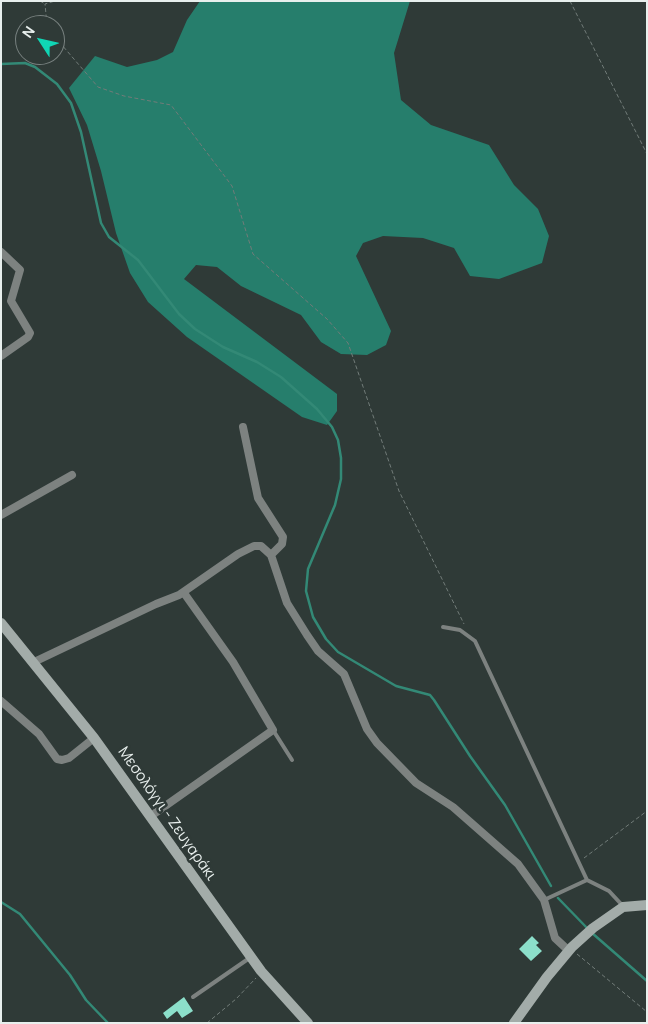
<!DOCTYPE html>
<html>
<head>
<meta charset="utf-8">
<style>
  body { margin:0 }
  #map { position:relative; width:648px; height:1024px; overflow:hidden; background:#2f3a37; font-family:Manrope,sans-serif }
  canvas { display:block }
  .frame { position:absolute; inset:0; border:2px solid #e8efed; pointer-events:none }
  .north { position:absolute; left:15px; top:15px; width:50px; height:50px; box-sizing:border-box; background:#2f3a37; border:1px solid #798280; border-radius:50%; rotate:305deg; font-size:14px; font-weight:700; line-height:20px; text-align:center; color:#e8efed }
  .north::after { content:''; display:block; margin:auto; width:18px; height:22px; background:#10d5b4; clip-path:polygon(50% 0,100% 100%,50% 72%,0 100%) }
</style>
</head>
<body>
<div id="map">
<canvas width="648" height="1024"></canvas>
<div class="frame"></div>
<div class="north">N</div>
</div>
<script>
const ctx = document.querySelector('canvas').getContext('2d');
ctx.lineJoin = 'round';
function fillPath(path, color) {
  ctx.fillStyle = color;
  ctx.fill(path, 'evenodd');
}
function toPath(rows) {
  const path = new Path2D();
  for (const r of rows) {
    path.moveTo(r[0], r[1]);
    for (let i = 2; i < r.length; i += 2) path.lineTo(r[i], r[i + 1]);
  }
  return path;
}
function stroke(path, color, width, dash) {
  ctx.strokeStyle = color;
  ctx.lineWidth = width;
  ctx.lineCap = dash ? 'butt' : 'round';
  ctx.setLineDash(dash || []);
  ctx.stroke(path);
}
function label(font, color, halo, rows, align = 'center') {
  ctx.font = font + ' Manrope,sans-serif';
  ctx.lineWidth = 5;
  ctx.setLineDash([]);
  ctx.textBaseline = 'middle';
  ctx.strokeStyle = halo;
  ctx.fillStyle = color;
  for (const [text, x, y, turn = 0] of rows) {
    ctx.save();
    ctx.translate(x, y);
    ctx.rotate((+turn || 0) * Math.PI / 180);
    ctx.textAlign = isNaN(turn) ? turn : align;
    if (halo) ctx.strokeText(text, 0, 0);
    ctx.fillText(text, 0, 0);
    ctx.restore();
  }
}
fillPath(toPath([
  [200,1,410,1,394,53,401,100,431,125,489,145,514,185,538,209,549,236,542,263,499,279,470,276,454,248,423,238,383,236,363,243,356,256,391,331,386,345,367,355,341,354,321,342,301,315,241,286,217,267,196,265,184,279,337,394,337,411,327,425,302,417,187,337,148,302,130,273,116,233,101,171,87,125,69,88,95,56,127,67,157,60,173,52,187,20]
]), '#267e6c');
stroke(toPath([
  [1,64,25,63,35,67,57,84,71,103,81,132,101,223,109,237,138,260,179,314,195,329,223,347,257,362,281,377,317,409,332,427,338,440,341,458,341,479,335,505,308,569,306,591,313,617,326,639,338,652,396,686,430,695,434,700,470,756,505,805,551,886],
  [558,898,588,929],
  [1,902,20,914,70,975,86,1000,108,1023],
  [592,933,647,981]
]), '#338976', 2.5);
fillPath(toPath([
  [532,936,539,943,536,945,542,951,531,961,519,949],
  [184,997,193,1011,182,1018,177,1011,167,1019,163,1013]
]), '#8cdfca');
stroke(toPath([
  [40,1,45,4],
  [570,1,647,154],
  [47,25,45,4,55,1],
  [55,37,98,87,124,96,171,105,232,186,253,254,327,319,348,343,399,491,464,624],
  [584,858,647,811],
  [577,954,647,1012],
  [207,1023,236,999,256,978]
]), '#727c79', 1, [4, 2.5]);
stroke(toPath([
  [443,627,460,630,475,641,587,880,609,891,622,905],
  [273,730,292,760],
  [544,900,587,880],
  [193,997,251,957]
]), '#7d8280', 4);
stroke(toPath([
  [1,252,20,270,11,301,30,333,28,337,1,356],
  [243,427,258,498,283,537,282,544,271,555],
  [1,515,72,475],
  [34,662,156,604,179,595,238,554,254,546,261,546,271,555,287,603,307,635,318,651,344,674,367,729,377,743,416,783,453,807,518,864,544,900,555,938,569,951],
  [1,701,39,734,57,759,62,760,69,758,94,738],
  [151,816,273,730,233,662,184,593]
]), '#7d8280', 8);
stroke(toPath([
  [1,623,94,738,261,971,308,1023],
  [514,1023,547,977,572,947,593,928,623,907,647,905]
]), '#a3aca9', 10);
label('15px', '#e8efed', '#2f3a37', [
  ["Μεσολόγγι - Ζευγαράκι",167,814,55]
]);
</script>
</body>
</html>
